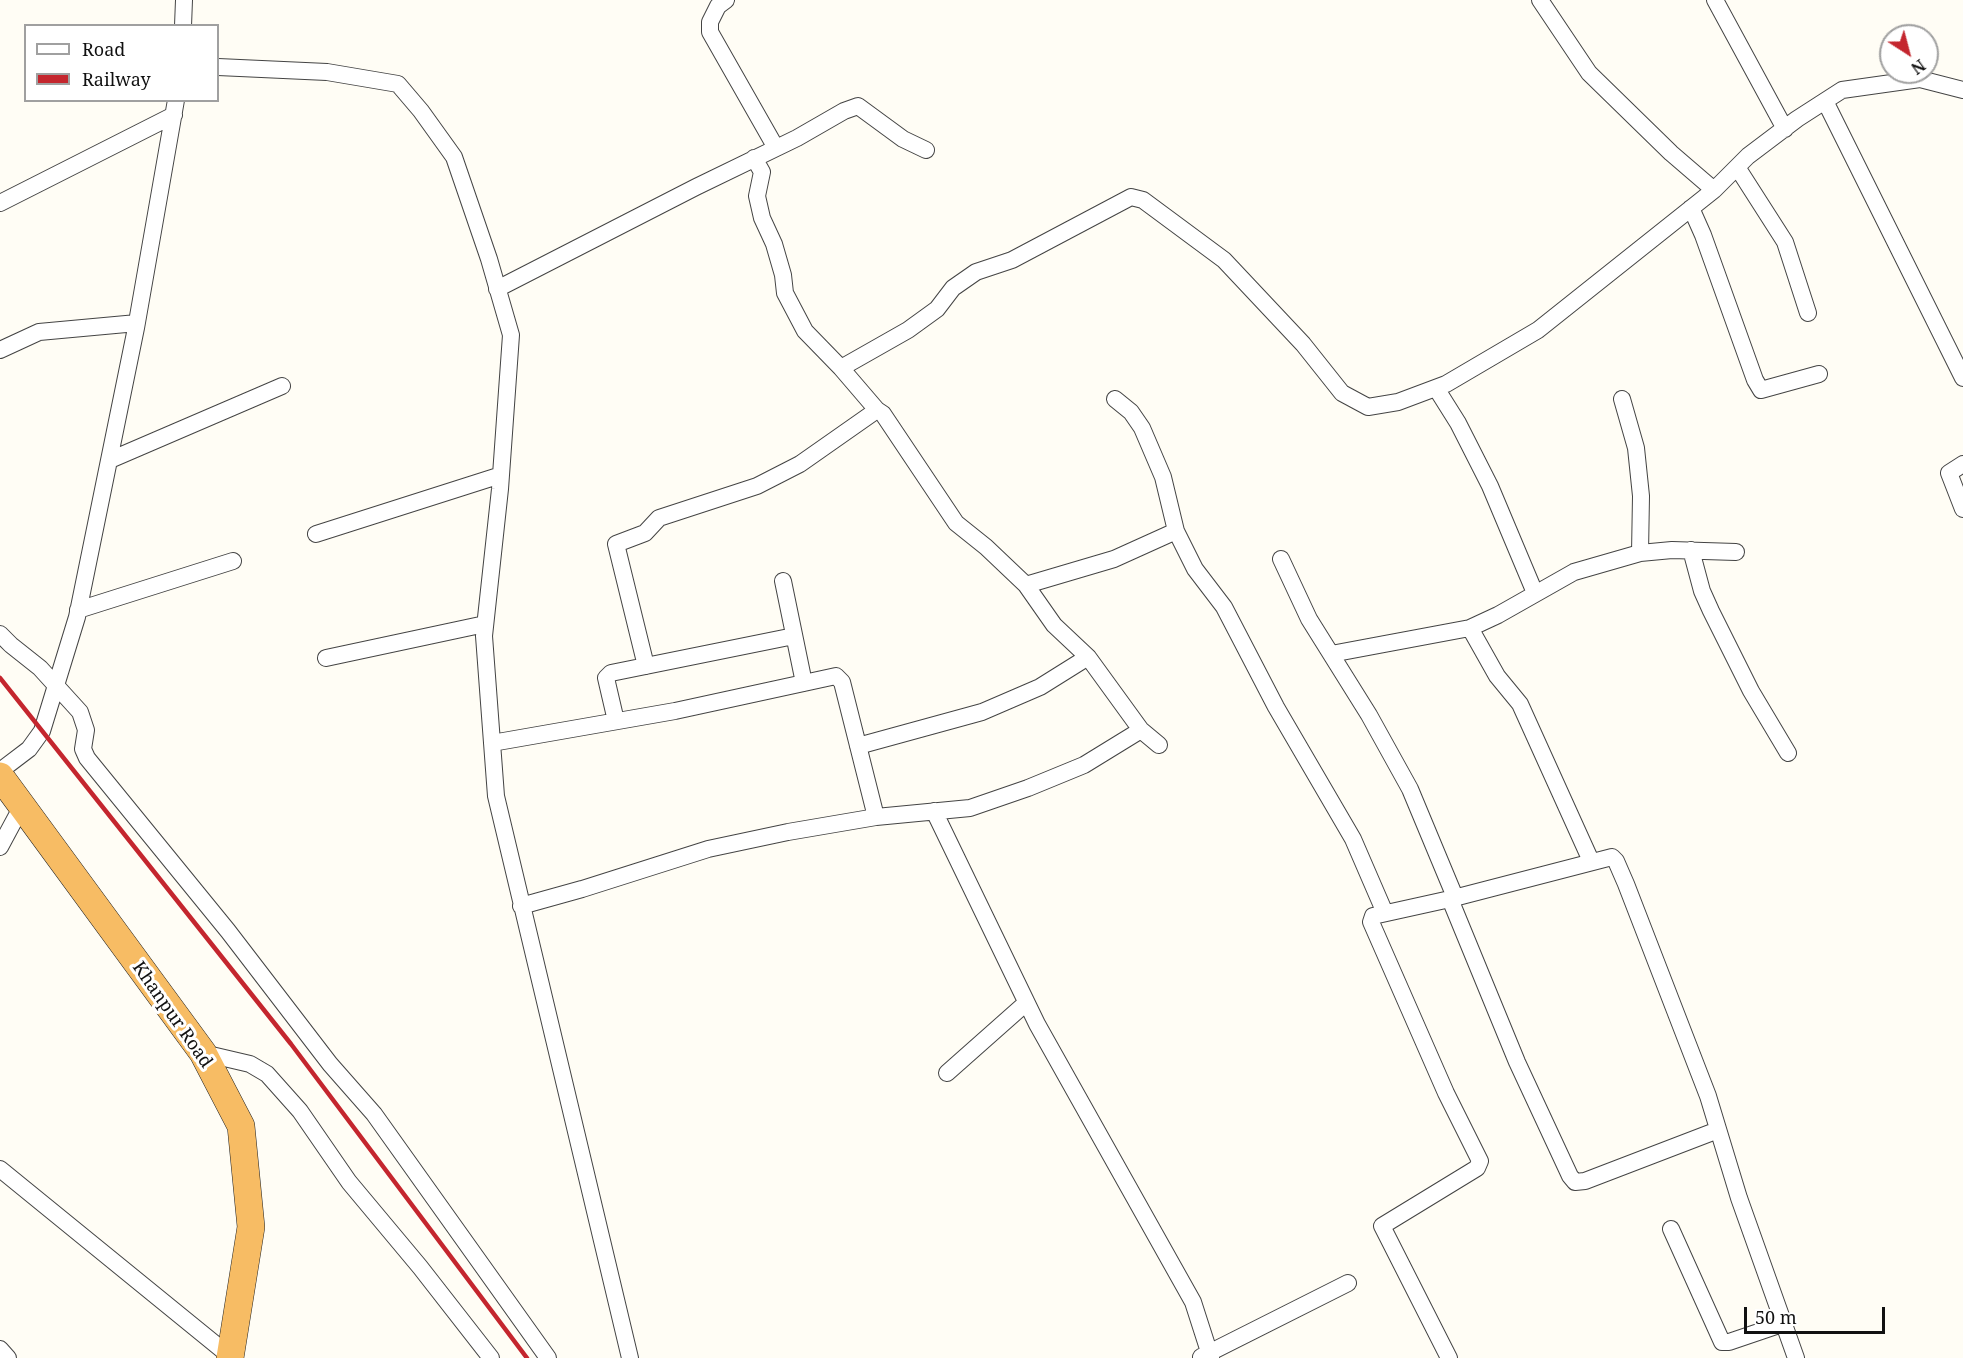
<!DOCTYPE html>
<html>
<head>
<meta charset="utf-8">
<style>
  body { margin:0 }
  #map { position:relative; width:1963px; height:1358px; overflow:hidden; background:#fffdf5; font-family:"Noto Serif",serif }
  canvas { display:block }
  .legend { position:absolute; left:24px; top:24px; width:195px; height:78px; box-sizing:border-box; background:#fff; border:2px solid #a0a0a0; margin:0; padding:8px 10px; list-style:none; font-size:18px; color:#111 }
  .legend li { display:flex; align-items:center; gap:12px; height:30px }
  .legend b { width:30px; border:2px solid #a0a0a0 }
  .north { position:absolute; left:1879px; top:24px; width:60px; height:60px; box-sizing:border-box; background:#fff; border:2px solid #a0a0a0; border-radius:50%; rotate:144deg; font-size:16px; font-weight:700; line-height:24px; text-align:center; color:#111 }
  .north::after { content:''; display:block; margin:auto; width:21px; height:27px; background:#c4262e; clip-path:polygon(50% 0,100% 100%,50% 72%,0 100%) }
  .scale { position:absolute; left:1744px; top:1307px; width:141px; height:27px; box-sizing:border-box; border:3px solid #111; border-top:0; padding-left:8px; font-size:18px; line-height:21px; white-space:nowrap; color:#111; -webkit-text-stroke:4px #fff; paint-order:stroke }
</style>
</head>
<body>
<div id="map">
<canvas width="1963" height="1358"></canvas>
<ul class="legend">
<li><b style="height:8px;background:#fff"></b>Road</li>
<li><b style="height:8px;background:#c4262e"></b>Railway</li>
</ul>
<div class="north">N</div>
<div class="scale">50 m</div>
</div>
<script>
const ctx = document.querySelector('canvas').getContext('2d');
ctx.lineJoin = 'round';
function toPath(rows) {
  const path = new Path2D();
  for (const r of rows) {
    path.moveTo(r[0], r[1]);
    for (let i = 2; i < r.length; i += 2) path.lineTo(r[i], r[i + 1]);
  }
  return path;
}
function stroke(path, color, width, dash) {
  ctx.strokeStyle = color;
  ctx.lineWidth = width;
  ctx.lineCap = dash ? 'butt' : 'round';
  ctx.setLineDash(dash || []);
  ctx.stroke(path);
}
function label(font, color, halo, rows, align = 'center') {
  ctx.font = font + ' "Noto Serif",serif';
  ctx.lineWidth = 6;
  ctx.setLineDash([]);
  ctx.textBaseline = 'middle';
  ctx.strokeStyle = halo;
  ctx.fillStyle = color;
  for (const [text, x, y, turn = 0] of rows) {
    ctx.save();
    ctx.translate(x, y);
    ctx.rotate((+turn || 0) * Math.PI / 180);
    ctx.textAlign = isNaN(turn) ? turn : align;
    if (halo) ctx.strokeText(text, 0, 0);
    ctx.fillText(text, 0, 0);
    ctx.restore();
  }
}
const minor = toPath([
  [726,0,718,6,710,22,710,32,776,148],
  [1540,0,1589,73,1671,153,1714,190],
  [1715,0,1785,129],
  [183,26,184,0],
  [218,67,327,72,398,84,421,111,454,157,489,259,511,335,500,489,484,636,496,796,630,1358],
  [1825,101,1963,378],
  [754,158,762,172,757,196,762,218,774,244,783,275,785,293,805,331,841,368,877,410],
  [1737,167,1785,242,1808,313],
  [0,203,174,115],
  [1691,208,1703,235,1755,380,1761,390,1819,374],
  [497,289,696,187,797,138,844,111,858,106,903,139,926,150],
  [0,350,39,332,137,323],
  [841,368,908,330,937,309,953,288,976,272,1012,260,1131,197,1143,200,1224,260,1303,344,1342,393,1368,407,1398,402,1446,384,1538,330,1714,190,1748,156,1797,119,1842,90,1920,79,1963,90],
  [1436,388,1458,423,1490,486,1535,593],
  [1115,399,1131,412,1142,428,1163,477,1176,531,1195,569,1224,607,1276,707,1353,839,1385,913],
  [1622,399,1636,448,1641,496,1640,553],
  [110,460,282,386],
  [1963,464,1949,473,1963,509],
  [316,534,501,475],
  [1691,550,1702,591,1711,611,1751,691,1788,753],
  [1281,559,1309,619,1369,715,1410,789,1455,897],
  [783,581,804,683],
  [1026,585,1114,559,1176,531],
  [78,610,233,561],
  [1470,628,1497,676,1520,704,1591,861],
  [0,634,11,645,40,668,80,712,86,730,83,749,87,758,228,931,330,1064,374,1114,548,1358],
  [1331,654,1470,628,1498,615,1574,572,1640,553,1672,550,1736,552],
  [326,658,485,624],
  [646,666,616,544,645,533,659,518,757,486,800,464,877,410,883,414,956,523,986,547,1026,585,1054,625,1088,657,1141,730,1159,745],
  [616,721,606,678,611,673,794,636],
  [492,743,675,711,836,676,842,682,876,817],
  [858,746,982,712,1040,687,1088,657],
  [0,771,29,749,42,731,77,617,136,328,176,100],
  [934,811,1037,1024,1193,1302,1211,1358],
  [0,847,22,806],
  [1450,899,1517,1062,1570,1176,1575,1182,1585,1181,1718,1130],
  [521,906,582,889,708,849,788,832,876,817,970,808,1028,788,1084,765,1141,730],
  [203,1053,250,1064,267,1074,300,1111,349,1182,420,1267,491,1358],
  [947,1073,1026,1003],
  [0,1169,231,1357],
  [1671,1229,1722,1342,1729,1342,1785,1323],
  [0,1349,8,1358],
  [1201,1357,1348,1283],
  [1449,1358,1382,1226,1477,1168,1480,1161,1446,1093,1371,922,1373,916,1450,899,1612,857,1616,861,1626,884,1708,1096,1739,1198,1796,1358]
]);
const trunk = toPath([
  [0,776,203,1053,241,1126,251,1227,230,1358]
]);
stroke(minor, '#444', 18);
stroke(trunk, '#222', 28);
stroke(minor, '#fff', 16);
stroke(trunk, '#f7bc64', 27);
stroke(toPath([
  [0,678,291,1044,527,1358]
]), '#c4262e', 4.5);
label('18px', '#111', '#fff', [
  ["Khanpur Road",172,1015,55]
]);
</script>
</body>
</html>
